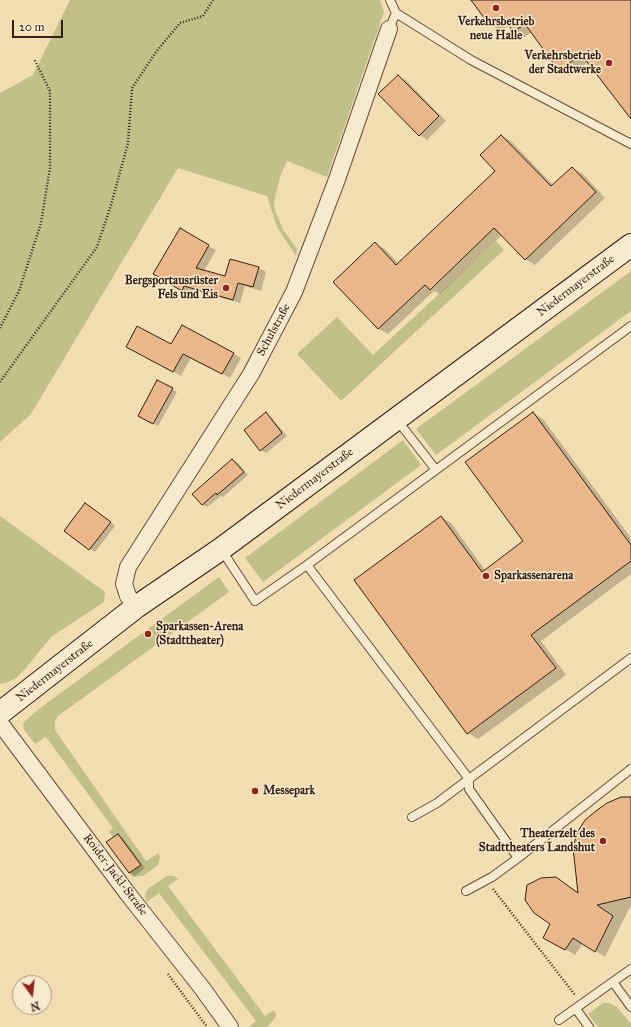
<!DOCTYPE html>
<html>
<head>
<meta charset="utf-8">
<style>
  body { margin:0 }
  #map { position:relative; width:631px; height:1027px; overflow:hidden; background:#f3deb3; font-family:"IM FELL Great Primer",serif }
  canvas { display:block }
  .north { position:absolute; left:12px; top:975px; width:40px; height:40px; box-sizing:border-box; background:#f7eace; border:1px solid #a99984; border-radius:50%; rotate:165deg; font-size:11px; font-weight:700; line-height:16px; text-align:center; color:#351f15 }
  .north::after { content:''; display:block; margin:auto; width:14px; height:18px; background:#8f2418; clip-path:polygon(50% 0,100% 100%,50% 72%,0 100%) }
  .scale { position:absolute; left:12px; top:20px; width:51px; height:18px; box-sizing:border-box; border:2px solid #351f15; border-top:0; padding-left:5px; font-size:12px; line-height:14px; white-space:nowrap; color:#351f15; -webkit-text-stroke:3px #f7eace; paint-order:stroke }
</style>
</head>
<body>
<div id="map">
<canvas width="631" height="1027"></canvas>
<div class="north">N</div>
<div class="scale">20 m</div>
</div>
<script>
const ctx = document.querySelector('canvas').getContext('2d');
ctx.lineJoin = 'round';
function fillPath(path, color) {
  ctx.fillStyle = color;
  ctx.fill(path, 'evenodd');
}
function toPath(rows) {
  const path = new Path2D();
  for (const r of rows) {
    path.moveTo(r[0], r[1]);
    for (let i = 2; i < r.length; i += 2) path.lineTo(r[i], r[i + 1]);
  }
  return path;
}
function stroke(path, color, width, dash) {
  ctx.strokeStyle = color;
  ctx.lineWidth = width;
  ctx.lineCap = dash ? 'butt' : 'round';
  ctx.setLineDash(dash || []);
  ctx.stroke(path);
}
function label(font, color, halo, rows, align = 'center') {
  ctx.font = font + ' "IM FELL Great Primer",serif';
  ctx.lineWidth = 3;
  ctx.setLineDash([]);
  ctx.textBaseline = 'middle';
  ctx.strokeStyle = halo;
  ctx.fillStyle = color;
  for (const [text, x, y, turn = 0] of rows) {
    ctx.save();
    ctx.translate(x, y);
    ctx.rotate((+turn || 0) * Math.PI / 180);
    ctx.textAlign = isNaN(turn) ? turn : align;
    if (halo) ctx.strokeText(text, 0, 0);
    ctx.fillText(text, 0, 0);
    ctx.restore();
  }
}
fillPath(toPath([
  [70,0,380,0,384,12,327,177,287,161,280,177,274,203,276,213,284,231,297,249,296,256,277,227,267,196,178,168,31,414,0,442,0,93,33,75],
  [496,241,504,250,341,401,297,354,337,317,373,355],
  [631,271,631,311,436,455,416,429],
  [403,440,421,465,263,582,245,558],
  [0,516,105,592,104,602,51,637,26,668,16,678,8,682,1,684,0,683],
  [219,577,229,592,58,716,55,722,55,730,146,861,159,853,160,857,158,865,143,876,133,877,129,873,141,865,118,834,113,837,109,832,113,828,46,737,35,744,24,730,23,724,25,721,40,708],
  [167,876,174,876,178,879,168,886,265,1016,274,1010,276,1014,275,1018,267,1027,249,1027,256,1021,159,893,147,902,145,896,146,892,149,888],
  [603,1003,609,1003,617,1007,631,1024,631,1027,598,1027,588,1014]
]), '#c1c088');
fillPath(toPath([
  [473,0,631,0,631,117,588,62,569,76,559,70,532,32,524,37,514,31,509,25,501,31,491,25],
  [398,76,406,80,446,121,427,140,420,135],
  [502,136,511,141,554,186,572,168,582,173,605,198,535,265,525,259,502,235,440,294,434,291,388,334,379,329,334,282,375,244,385,249,399,264,496,171],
  [180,230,216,250,204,271,226,277,258,267,266,272,261,291,245,286,240,303,192,290,190,294,154,273],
  [172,346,234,354,241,358,230,378,191,357,181,376,135,351],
  [158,381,177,392,158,426,139,416],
  [533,413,543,419,631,538,631,574,541,641,566,675,478,739,468,733,441,517,451,523,485,570,524,542],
  [266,414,271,417,287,436,266,453,261,450],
  [233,460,238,463,248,475,223,497,221,496,207,507,202,505],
  [90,507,115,526,95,552,65,531],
  [631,798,631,905,605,957,583,943,575,955,545,937,552,924,556,878,579,894],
  [118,835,123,838,145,868,135,876,130,873,108,843]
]), '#0003');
const building = toPath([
  [471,0,631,0,631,119,581,54,559,71,525,24,513,32,503,16,490,26,471,0],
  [398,75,439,116,419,136,378,94,398,75],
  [501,135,551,186,572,167,596,192,525,260,494,228,430,290,425,285,378,329,333,282,375,242,396,265,495,171,480,155,501,135],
  [180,228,209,245,196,268,225,276,230,259,259,267,253,287,238,283,233,300,184,286,182,291,153,274,180,228],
  [182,325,234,353,222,374,183,354,173,372,126,347,137,326,171,344,182,325],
  [157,380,173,388,153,424,138,416,157,380],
  [266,412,282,433,260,451,244,430,266,412],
  [533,412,631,545,631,561,531,635,556,668,467,734,354,580,441,516,482,572,523,541,465,462,533,412],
  [232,459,244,472,217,495,216,493,202,505,192,494,232,459],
  [85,503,111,522,89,550,64,531,85,503],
  [621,797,631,797,631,897,597,905,613,916,595,952,573,938,565,950,543,938,550,924,534,913,525,900,527,885,541,878,556,877,578,893,573,848,577,833,585,820,596,811,607,803,621,797],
  [118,834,141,865,129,873,106,842,118,834]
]);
fillPath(building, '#eab78b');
stroke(building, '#351f15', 1);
const lane = toPath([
  [390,0,396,13,471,60,631,144],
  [389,29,396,13],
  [397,420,436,470],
  [221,549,255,601,307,565,469,779,631,658],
  [307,565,631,326],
  [469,779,469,789,518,858,631,769],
  [412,817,437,803,469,779],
  [466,891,492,877,518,858],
  [613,982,631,1007],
  [576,1009,589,1027],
  [559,1020,631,969]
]);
const street = toPath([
  [136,607,128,596,124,584,128,567,251,374,294,292,336,182,389,29],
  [0,723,128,894,202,988,230,1027]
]);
const secondary = toPath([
  [0,713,136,607,221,549,631,245]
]);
stroke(lane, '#644f3c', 10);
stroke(street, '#644f3c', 18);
stroke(secondary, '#351f15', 24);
stroke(toPath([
  [0,328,19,291,41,223,50,168,50,91,34,59],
  [0,382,97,247,111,205,128,143,132,88,156,52,180,23,203,16,213,0],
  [493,889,575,995],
  [168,974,207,1027]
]), '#351f15', 2.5, [1, 2]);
stroke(lane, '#f7eace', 8);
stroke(street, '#f7eace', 16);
stroke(secondary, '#f7eace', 22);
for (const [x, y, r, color] of [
  [496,8,4,"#8f2418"],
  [609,63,4,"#8f2418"],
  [226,288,4,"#8f2418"],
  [486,576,4,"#8f2418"],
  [148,634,4,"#8f2418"],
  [255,791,4,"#8f2418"],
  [603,841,4,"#8f2418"]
]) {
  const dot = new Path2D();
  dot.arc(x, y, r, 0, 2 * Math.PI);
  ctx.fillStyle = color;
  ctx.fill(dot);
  stroke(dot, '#f7eace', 1.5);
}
label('bold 12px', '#351f15', '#f7eace', [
  ["Verkehrsbetrieb",496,22,"center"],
  ["neue Halle",496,36,"center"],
  ["Verkehrsbetrieb",601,56],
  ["der Stadtwerke",601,70],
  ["Bergsportausrüster",218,281],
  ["Fels und Eis",218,295],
  ["Sparkassenarena",494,576,"left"],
  ["Sparkassen-Arena",156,627,"left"],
  ["(Stadttheater)",156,641,"left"],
  ["Messepark",263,791,"left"],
  ["Theaterzelt des",595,834],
  ["Stadttheaters Landshut",595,848]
], 'right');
label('12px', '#351f15', '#f7eace', [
  ["Niedermayerstraße",576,286,-37],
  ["Schulstraße",274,330,-62],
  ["Niedermayerstraße",315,479,-37],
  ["Niedermayerstraße",55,671,-38],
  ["Roider-Jackl-Straße",115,875,53]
]);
</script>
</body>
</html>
